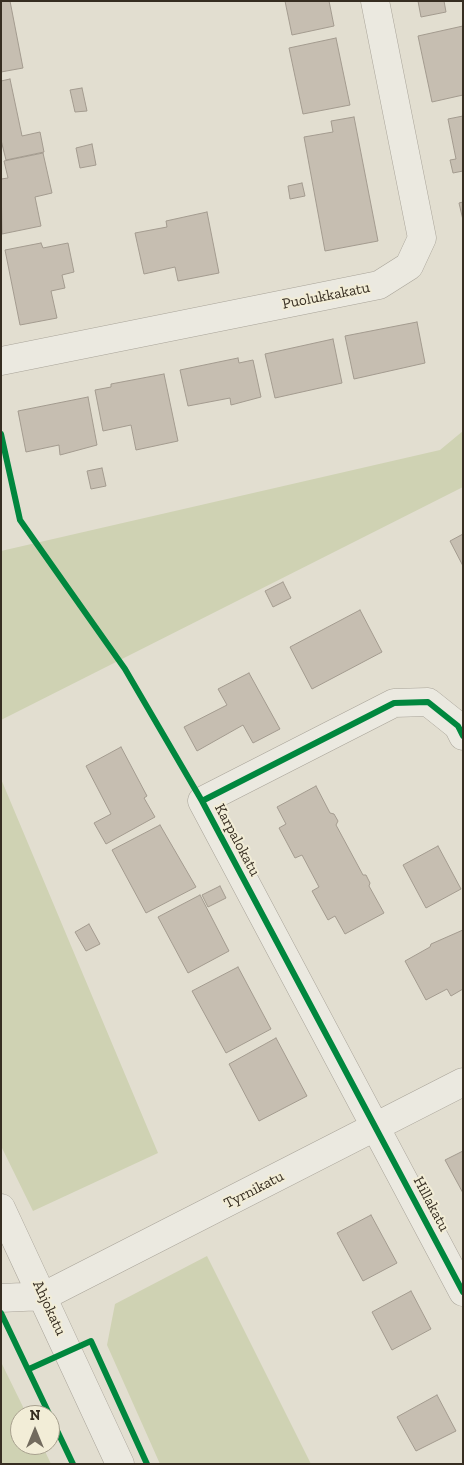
<!DOCTYPE html>
<html>
<head>
<meta charset="utf-8">
<style>
  body { margin:0 }
  #map { position:relative; width:464px; height:1465px; overflow:hidden; background:#e2ded0; font-family:"Zilla Slab",serif }
  canvas { display:block }
  .frame { position:absolute; inset:0; border:2px solid #362d21; pointer-events:none }
  .north { position:absolute; left:10px; top:1405px; width:50px; height:50px; box-sizing:border-box; background:#f2edd7; border:1px solid #a7a08e; border-radius:50%; rotate:0deg; font-size:14px; font-weight:700; line-height:20px; text-align:center; color:#362d21 }
  .north::after { content:''; display:block; margin:auto; width:18px; height:22px; background:#726b5e; clip-path:polygon(50% 0,100% 100%,50% 72%,0 100%) }
</style>
</head>
<body>
<div id="map">
<canvas width="464" height="1465"></canvas>
<div class="frame"></div>
<div class="north">N</div>
</div>
<script>
const ctx = document.querySelector('canvas').getContext('2d');
ctx.lineJoin = 'round';
function fillPath(path, color) {
  ctx.fillStyle = color;
  ctx.fill(path, 'evenodd');
}
function toPath(rows) {
  const path = new Path2D();
  for (const r of rows) {
    path.moveTo(r[0], r[1]);
    for (let i = 2; i < r.length; i += 2) path.lineTo(r[i], r[i + 1]);
  }
  return path;
}
function stroke(path, color, width, dash) {
  ctx.strokeStyle = color;
  ctx.lineWidth = width;
  ctx.lineCap = dash ? 'butt' : 'round';
  ctx.setLineDash(dash || []);
  ctx.stroke(path);
}
function label(font, color, halo, rows, align = 'center') {
  ctx.font = font + ' "Zilla Slab",serif';
  ctx.lineWidth = 4;
  ctx.setLineDash([]);
  ctx.textBaseline = 'middle';
  ctx.strokeStyle = halo;
  ctx.fillStyle = color;
  for (const [text, x, y, turn = 0] of rows) {
    ctx.save();
    ctx.translate(x, y);
    ctx.rotate((+turn || 0) * Math.PI / 180);
    ctx.textAlign = isNaN(turn) ? turn : align;
    if (halo) ctx.strokeText(text, 0, 0);
    ctx.fillText(text, 0, 0);
    ctx.restore();
  }
}
fillPath(toPath([
  [463,431,463,487,1,720,1,551,440,450],
  [1,779,158,1153,33,1211,1,1146],
  [207,1256,311,1464,160,1464,107,1345,115,1304],
  [1,1362,27,1415,20,1415,20,1445,42,1445,51,1464,1,1464]
]), '#cfd2b3');
const building = toPath([
  [1,1,10,1,23,68,1,72,1,1],
  [285,1,329,1,334,26,292,35,285,1],
  [418,1,444,1,446,12,421,17,418,1],
  [463,26,463,95,432,102,418,36,463,26],
  [336,38,350,105,303,114,289,48,336,38],
  [10,79,22,136,40,132,44,152,6,160,1,140,1,81,10,79],
  [82,88,87,111,75,112,70,90,82,88],
  [463,116,463,171,453,173,450,160,456,159,448,119,463,116],
  [354,117,378,241,325,251,304,137,333,132,331,121,354,117],
  [92,144,96,165,80,168,76,148,92,144],
  [43,153,52,193,35,197,41,226,2,234,1,179,8,178,4,161,43,153],
  [302,183,305,196,290,199,288,186,302,183],
  [463,202,463,220,459,203,463,202],
  [207,212,219,273,178,281,175,267,144,274,135,233,167,227,166,221,207,212],
  [41,243,43,248,68,243,74,272,62,275,65,288,51,291,57,318,20,325,5,250,41,243],
  [417,322,425,363,354,379,345,336,417,322],
  [333,339,342,383,275,398,265,354,333,339],
  [238,358,239,363,253,360,261,397,231,405,230,398,188,406,180,370,238,358],
  [164,374,178,441,136,450,131,425,103,431,95,390,111,387,111,384,164,374],
  [88,397,97,445,60,455,59,445,26,452,18,411,88,397],
  [102,468,106,486,91,489,87,471,102,468],
  [463,534,463,566,450,541,463,534],
  [283,582,291,598,273,607,265,591,283,582],
  [360,610,382,652,312,689,290,647,360,610],
  [249,673,280,729,253,743,243,725,197,751,184,727,227,705,218,689,249,673],
  [121,747,147,796,144,798,155,817,106,844,94,823,111,814,86,766,121,747],
  [316,786,330,813,334,814,338,821,336,825,363,875,366,875,370,883,369,886,384,913,345,934,335,916,328,920,312,891,319,887,302,855,295,858,279,828,286,824,277,807,316,786],
  [160,825,196,887,146,913,112,850,160,825],
  [438,846,461,889,426,908,403,865,438,846],
  [220,886,226,898,208,907,202,895,220,886],
  [200,895,229,951,188,973,158,917,200,895],
  [89,924,100,944,86,951,75,932,89,924],
  [463,930,463,989,451,996,447,989,426,1000,405,961,430,947,431,944,463,930],
  [238,967,271,1029,226,1053,192,991,238,967],
  [276,1038,307,1096,259,1121,229,1064,276,1038],
  [463,1151,463,1193,445,1160,463,1151],
  [371,1215,397,1263,363,1281,337,1233,371,1215],
  [411,1291,431,1329,392,1350,372,1312,411,1291],
  [437,1395,456,1431,416,1451,397,1417,437,1395]
]);
fillPath(building, '#c6beb1');
stroke(building, '#a39b8f', 1);
const minor = toPath([
  [1,361,379,285,409,266,422,238,375,1],
  [463,736,458,726,428,702,394,703,202,801,463,1292],
  [1,1208,120,1464],
  [1,1298,44,1296,463,1082]
]);
stroke(minor, '#a8a398', 29);
stroke(minor, '#ebe9e0', 28);
stroke(toPath([
  [1,434,20,520,125,669,202,801],
  [463,736,458,726,428,702,394,703,202,801,463,1292],
  [1,1313,73,1464],
  [29,1369,91,1341,147,1464]
]), '#00873e', 6);
label('15px', '#362d21', '#f2edd7', [
  ["Puolukkakatu",326,296,-11],
  ["Karpalokatu",237,840,62],
  ["Tyrnikatu",254,1190,-27],
  ["Hillakatu",431,1204,62],
  ["Ahjokatu",49,1308,65]
]);
</script>
</body>
</html>
